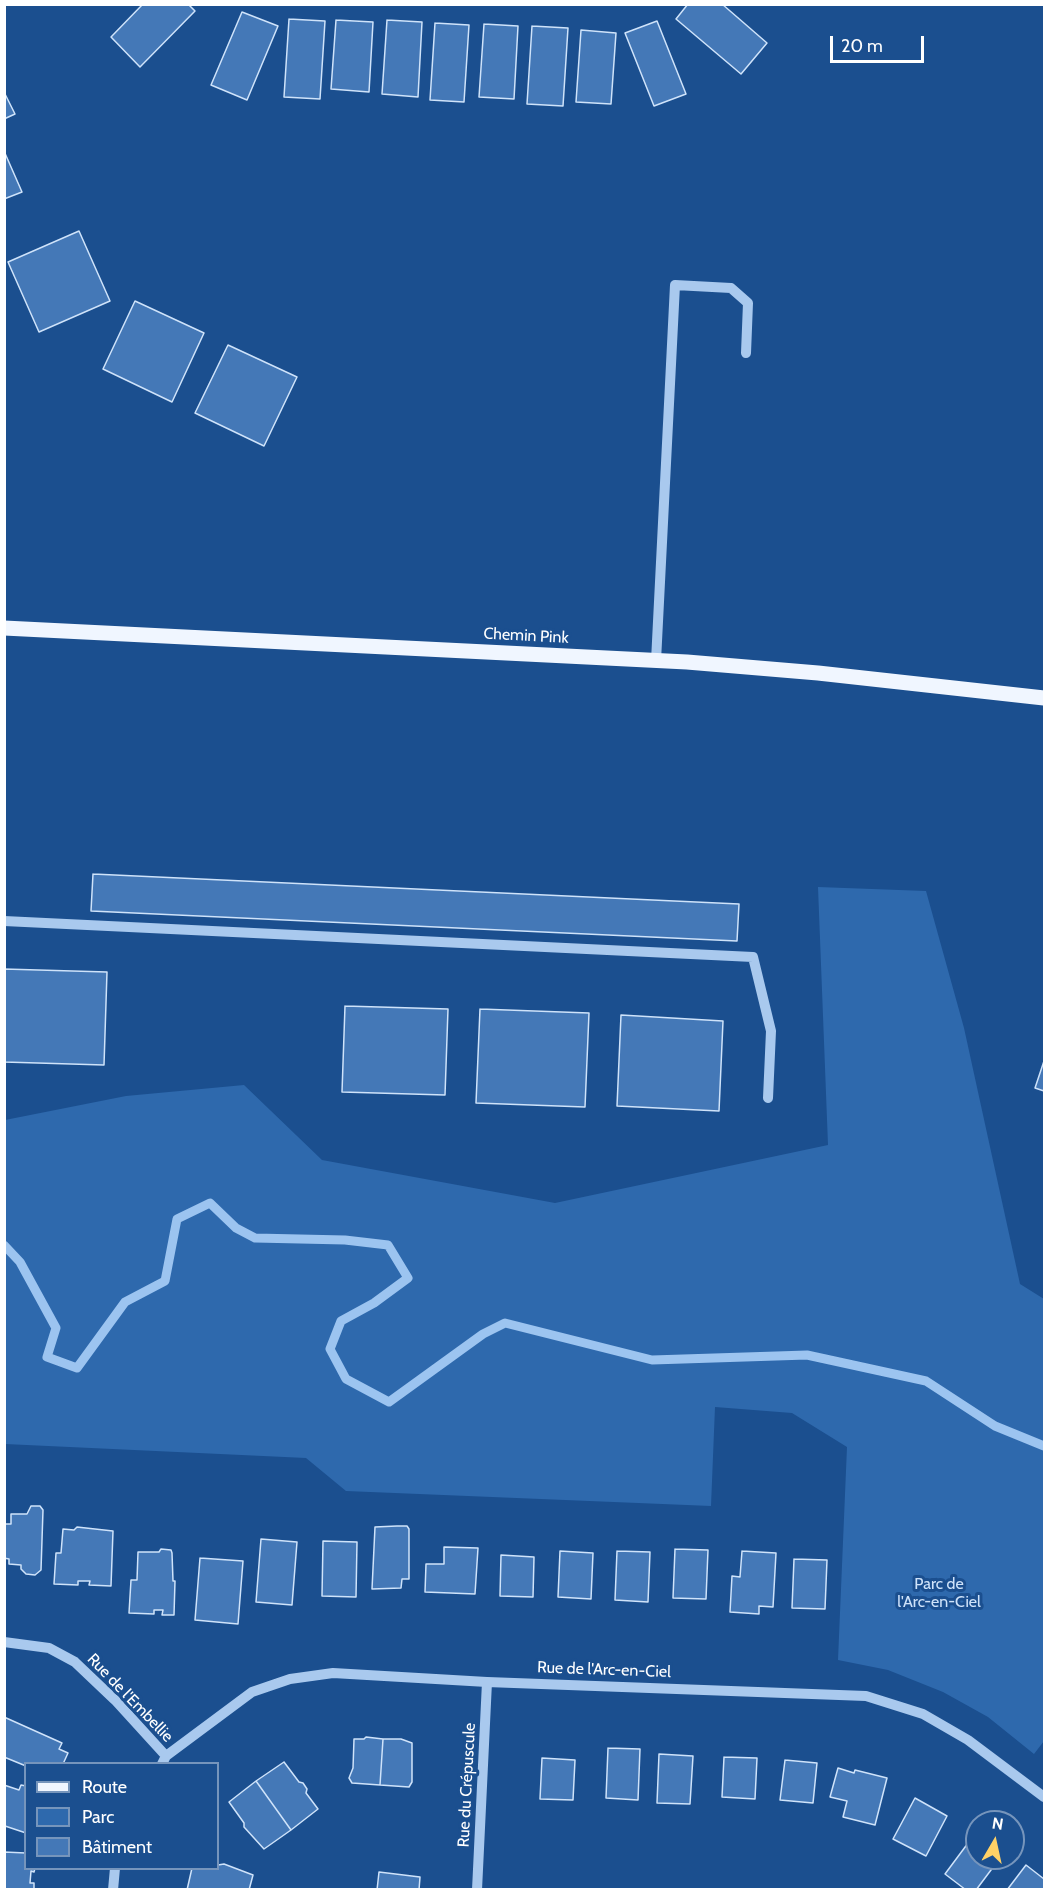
<!DOCTYPE html>
<html>
<head>
<meta charset="utf-8">
<style>
  body { margin:0 }
  #map { position:relative; width:1049px; height:1894px; overflow:hidden; background:#1b4f8f; font-family:Cabin,sans-serif }
  canvas { display:block }
  .frame { position:absolute; inset:0; border:6px solid #fff; pointer-events:none }
  .legend { position:absolute; left:24px; top:1762px; width:195px; height:108px; box-sizing:border-box; background:#1b4f8f; border:2px solid #7695bc; margin:0; padding:8px 10px; list-style:none; font-size:18px; color:#fff }
  .legend li { display:flex; align-items:center; gap:12px; height:30px }
  .legend b { width:30px; border:2px solid #7695bc }
  .north { position:absolute; left:965px; top:1810px; width:60px; height:60px; box-sizing:border-box; background:#1b4f8f; border:2px solid #7695bc; border-radius:50%; rotate:9deg; font-size:16px; font-weight:700; line-height:24px; text-align:center; color:#fff }
  .north::after { content:''; display:block; margin:auto; width:21px; height:27px; background:#ffd166; clip-path:polygon(50% 0,100% 100%,50% 72%,0 100%) }
  .scale { position:absolute; left:830px; top:36px; width:94px; height:27px; box-sizing:border-box; border:3px solid #fff; border-top:0; padding-left:8px; font-size:18px; line-height:21px; white-space:nowrap; color:#fff; -webkit-text-stroke:4px #1b4f8f; paint-order:stroke }
</style>
</head>
<body>
<div id="map">
<canvas width="1049" height="1894"></canvas>
<div class="frame"></div>
<ul class="legend">
<li><b style="height:8px;background:#f0f6ff"></b>Route</li>
<li><b style="height:16px;background:#2e69ad"></b>Parc</li>
<li><b style="height:16px;background:#4478b7"></b>Bâtiment</li>
</ul>
<div class="north">N</div>
<div class="scale">20 m</div>
</div>
<script>
const ctx = document.querySelector('canvas').getContext('2d');
ctx.lineJoin = 'round';
function fillPath(path, color) {
  ctx.fillStyle = color;
  ctx.fill(path, 'evenodd');
}
function toPath(rows) {
  const path = new Path2D();
  for (const r of rows) {
    path.moveTo(r[0], r[1]);
    for (let i = 2; i < r.length; i += 2) path.lineTo(r[i], r[i + 1]);
  }
  return path;
}
function stroke(path, color, width, dash) {
  ctx.strokeStyle = color;
  ctx.lineWidth = width;
  ctx.lineCap = dash ? 'butt' : 'round';
  ctx.setLineDash(dash || []);
  ctx.stroke(path);
}
function label(font, color, halo, rows, align = 'center') {
  ctx.font = font + ' Cabin,sans-serif';
  ctx.lineWidth = 6;
  ctx.setLineDash([]);
  ctx.textBaseline = 'middle';
  ctx.strokeStyle = halo;
  ctx.fillStyle = color;
  for (const [text, x, y, turn = 0] of rows) {
    ctx.save();
    ctx.translate(x, y);
    ctx.rotate((+turn || 0) * Math.PI / 180);
    ctx.textAlign = isNaN(turn) ? turn : align;
    if (halo) ctx.strokeText(text, 0, 0);
    ctx.fillText(text, 0, 0);
    ctx.restore();
  }
}
fillPath(toPath([
  [818,887,926,891,964,1028,1020,1284,1044,1299,1044,1741,1034,1754,988,1717,943,1692,888,1670,838,1660,847,1447,792,1413,715,1407,711,1506,346,1491,306,1458,5,1444,5,1120,126,1096,244,1085,322,1160,555,1203,828,1145]
]), '#2e69ad');
stroke(toPath([
  [4,1245,20,1262,56,1328,47,1357,77,1368,125,1302,165,1281,177,1219,210,1203,236,1228,255,1238,345,1240,388,1245,408,1278,374,1303,341,1321,330,1349,346,1379,389,1402,483,1334,505,1323,652,1360,807,1355,926,1381,995,1426,1044,1446]
]), '#9cc4f0', 9);
const building = toPath([
  [143,4,188,4,195,11,140,67,111,37,143,4],
  [688,4,722,4,767,43,741,74,676,19,688,4],
  [242,12,278,26,247,100,211,85,242,12],
  [289,19,325,21,320,99,284,97,289,19],
  [336,20,373,22,369,92,331,89,336,20],
  [387,20,422,22,418,97,382,94,387,20],
  [657,21,686,94,654,106,625,33,657,21],
  [435,23,469,25,464,102,430,100,435,23],
  [484,24,518,26,514,99,479,97,484,24],
  [532,26,568,28,563,106,527,104,532,26],
  [581,30,616,33,611,104,576,102,581,30],
  [4,92,15,114,4,119,4,92],
  [4,151,22,192,4,199,4,151],
  [79,231,110,301,39,332,8,262,79,231],
  [135,301,204,333,172,402,103,369,135,301],
  [228,345,297,377,264,446,195,413,228,345],
  [93,874,739,904,737,941,91,911,93,874],
  [4,969,107,972,104,1065,4,1062,4,969],
  [345,1006,448,1009,445,1095,342,1092,345,1006],
  [480,1009,589,1013,585,1107,476,1103,480,1009],
  [621,1015,723,1021,719,1111,617,1106,621,1015],
  [1044,1061,1044,1091,1035,1088,1044,1061],
  [31,1506,40,1506,43,1510,41,1570,35,1575,26,1574,21,1569,21,1565,9,1564,9,1559,4,1558,4,1524,11,1524,11,1514,27,1514,31,1506],
  [397,1526,407,1526,409,1529,409,1579,402,1579,401,1588,372,1589,375,1527,397,1526],
  [77,1527,113,1531,111,1586,89,1585,90,1581,78,1581,78,1585,54,1584,56,1553,61,1553,63,1529,74,1530,77,1527],
  [261,1539,297,1542,292,1605,256,1602,261,1539],
  [323,1541,357,1542,356,1597,322,1596,323,1541],
  [444,1547,478,1548,475,1594,425,1592,426,1564,444,1564,444,1547],
  [161,1549,171,1550,172,1553,173,1581,175,1581,174,1615,162,1615,163,1610,154,1610,154,1614,129,1613,131,1580,137,1580,138,1552,159,1552,161,1549],
  [675,1549,708,1550,706,1599,673,1598,675,1549],
  [560,1551,593,1553,591,1599,558,1597,560,1551],
  [617,1551,650,1552,648,1602,615,1600,617,1551],
  [742,1551,776,1553,773,1607,759,1606,759,1614,730,1612,732,1576,740,1577,742,1551],
  [501,1555,534,1557,533,1597,500,1596,501,1555],
  [200,1558,243,1561,238,1624,195,1620,200,1558],
  [794,1559,827,1560,825,1609,792,1608,794,1559],
  [4,1717,62,1743,59,1749,68,1753,63,1764,26,1764,26,1766,4,1757,4,1717],
  [366,1737,383,1739,380,1785,352,1783,349,1778,353,1768,354,1739,364,1739,366,1737],
  [383,1739,401,1739,412,1743,412,1782,409,1787,380,1785,383,1739],
  [608,1748,640,1749,638,1800,606,1798,608,1748],
  [659,1754,693,1756,690,1804,657,1803,659,1754],
  [724,1757,757,1758,755,1799,722,1797,724,1757],
  [542,1758,575,1760,573,1800,540,1799,542,1758],
  [785,1760,817,1763,813,1803,780,1800,785,1760],
  [284,1762,299,1782,303,1783,307,1789,306,1793,318,1809,291,1830,256,1781,284,1762],
  [838,1768,854,1773,855,1770,887,1778,875,1825,843,1817,847,1801,830,1797,838,1768],
  [256,1781,291,1830,264,1849,244,1827,244,1823,229,1802,256,1781],
  [4,1785,19,1790,21,1785,26,1786,26,1833,5,1826,4,1785],
  [915,1798,947,1816,926,1856,893,1839,915,1798],
  [977,1831,977,1858,1000,1858,976,1890,966,1890,945,1874,977,1831],
  [4,1852,26,1853,26,1868,35,1868,34,1872,31,1871,30,1883,34,1883,34,1890,4,1890,4,1852],
  [224,1864,253,1875,249,1890,187,1890,192,1868,218,1868,218,1865,224,1864],
  [1026,1865,1044,1879,1044,1890,1007,1890,1026,1865],
  [379,1872,420,1877,419,1890,377,1890,379,1872]
]);
fillPath(building, '#4478b7');
stroke(building, '#cfe3fa', 1.5);
stroke(toPath([
  [656,661,675,285,731,288,748,303,746,353],
  [4,921,753,957,771,1031,768,1098],
  [4,1642,49,1648,75,1662,115,1700,166,1756],
  [162,1764,166,1756,252,1692,290,1679,333,1673,487,1682,866,1696,923,1714,968,1740,1044,1797],
  [113,1890,115,1868],
  [477,1890,487,1682]
]), '#a9c9ee', 10);
stroke(toPath([
  [4,628,687,662,818,673,1044,698]
]), '#f0f6ff', 15);
label('16px', '#fff', '#1b4f8f', [
  ["Chemin Pink",526,636,3],
  ["Rue de l'Arc-en-Ciel",604,1670,2],
  ["Rue de l'Embellie",130,1698,46],
  ["Rue du Crépuscule",467,1785,-87]
]);
label('16px', '#cfe3fa', '#1b4f8f', [
  ["Parc de",939,1584],
  ["l'Arc-en-Ciel",939,1602]
]);
</script>
</body>
</html>
